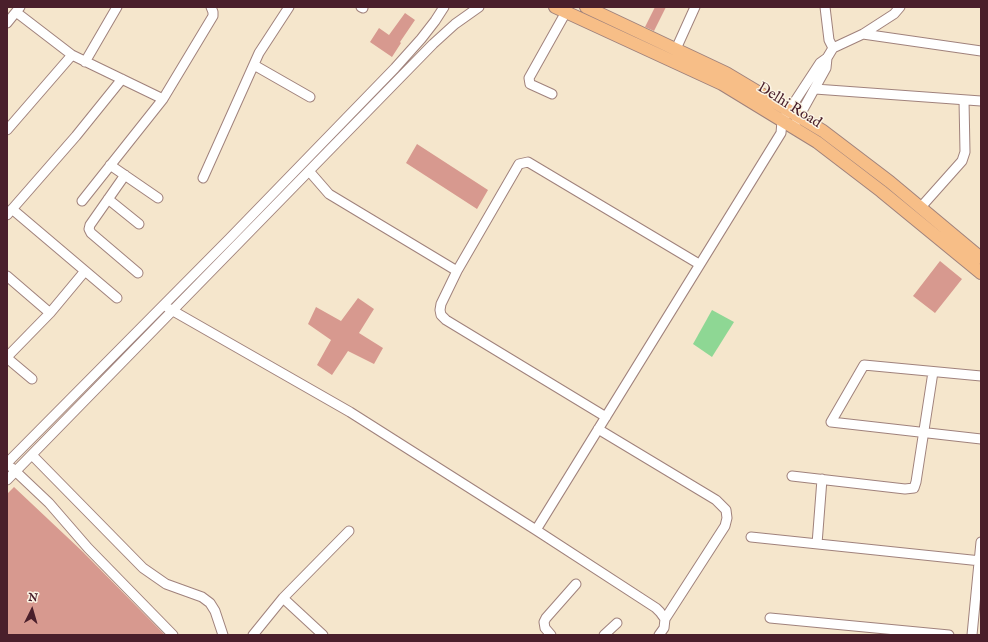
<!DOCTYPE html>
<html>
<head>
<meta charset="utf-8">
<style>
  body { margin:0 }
  #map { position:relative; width:988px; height:642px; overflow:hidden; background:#f5e6cc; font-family:"IM FELL English",serif }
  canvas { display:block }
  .frame { position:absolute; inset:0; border:8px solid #4a1f2b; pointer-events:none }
  .north { position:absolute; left:12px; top:590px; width:40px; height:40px; -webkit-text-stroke:3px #fcf5e5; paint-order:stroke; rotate:5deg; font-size:11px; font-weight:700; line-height:16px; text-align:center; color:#4a1f2b }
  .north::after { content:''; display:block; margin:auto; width:14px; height:18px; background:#4a1f2b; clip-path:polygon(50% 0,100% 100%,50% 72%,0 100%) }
</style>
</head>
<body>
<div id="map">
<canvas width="988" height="642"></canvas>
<div class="frame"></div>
<div class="north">N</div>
</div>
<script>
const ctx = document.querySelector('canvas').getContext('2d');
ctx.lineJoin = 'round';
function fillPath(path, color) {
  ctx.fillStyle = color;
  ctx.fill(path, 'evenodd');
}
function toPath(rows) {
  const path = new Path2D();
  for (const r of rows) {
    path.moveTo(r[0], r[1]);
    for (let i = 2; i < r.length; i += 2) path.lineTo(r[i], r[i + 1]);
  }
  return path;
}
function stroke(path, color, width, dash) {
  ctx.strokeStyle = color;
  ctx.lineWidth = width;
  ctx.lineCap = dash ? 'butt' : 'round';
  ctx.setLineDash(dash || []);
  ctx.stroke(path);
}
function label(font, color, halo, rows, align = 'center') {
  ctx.font = font + ' "IM FELL English",serif';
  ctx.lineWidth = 3;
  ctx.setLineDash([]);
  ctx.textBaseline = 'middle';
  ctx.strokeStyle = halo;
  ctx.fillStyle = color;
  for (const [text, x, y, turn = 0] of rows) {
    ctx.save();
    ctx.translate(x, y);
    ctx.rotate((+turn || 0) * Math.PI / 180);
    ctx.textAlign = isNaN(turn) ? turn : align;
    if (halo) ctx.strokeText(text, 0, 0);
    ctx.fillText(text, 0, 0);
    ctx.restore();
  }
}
fillPath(toPath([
  [712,310,734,322,712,357,693,344]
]), '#8ed794');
fillPath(toPath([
  [655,7,666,7,654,31,645,27],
  [405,13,415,20,400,42,401,43,392,57,370,42,379,28,389,35],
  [417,144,488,190,477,209,406,163],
  [940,261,962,279,935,313,913,296],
  [358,298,374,309,359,333,383,348,374,364,348,351,332,375,317,365,331,340,308,324,316,307,341,321],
  [14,487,83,552,165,635,7,635,7,494]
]), '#d7998f');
const minor = toPath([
  [361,7,363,8],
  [825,7,829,40,833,48],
  [16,12,72,55,163,99],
  [7,23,20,7],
  [863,34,981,51],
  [676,49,695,7],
  [85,62,117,7],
  [254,65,310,97],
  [815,89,981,101],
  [552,94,530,84,529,78,566,12],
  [796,122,826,68,827,58],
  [7,130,72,55],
  [110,165,158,198],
  [309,171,329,194,457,271],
  [125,175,90,225,89,229,91,233,138,273],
  [203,178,259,53,289,7],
  [108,199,139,224],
  [82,201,163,99,213,16,213,12,211,7],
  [921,207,962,161,965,152,964,100],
  [12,209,117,298],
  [7,215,76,136,122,79],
  [7,276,50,313],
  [168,308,350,412,536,530,656,608,660,612,665,619,664,628,659,635],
  [7,357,50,313,85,271],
  [7,358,32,379],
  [981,376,864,365,831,422,981,439],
  [606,417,446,320,441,315,440,310,441,304,457,271,519,164,528,162,699,264],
  [598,429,716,500,726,510,727,518,725,526,665,619],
  [32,455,143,568,166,584,202,597,210,603,215,611,223,635],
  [7,463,229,239,395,68,421,39,435,21,444,7],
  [12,468,49,503,88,548,173,635],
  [792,476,905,489,914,488,916,482,933,372],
  [7,480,433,44,455,24,479,7],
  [536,530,781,133,782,121,820,63,827,58,833,48,863,34,894,14,900,7],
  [751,537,981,561],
  [817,544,822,479],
  [283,598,323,635],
  [770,618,949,635],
  [253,635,283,598,349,531],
  [551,635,545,628,544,622,546,618,576,584],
  [604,635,617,623],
  [972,635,981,542]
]);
const major = toPath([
  [555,7,722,84,817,142,881,191,981,273],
  [586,7,726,73,823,131,890,182,981,258]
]);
stroke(minor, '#a0827c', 11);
stroke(major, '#a0827c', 14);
stroke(minor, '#fff', 9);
stroke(major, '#f7be87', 12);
label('15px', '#4a1f2b', '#fcf5e5', [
  ["Delhi Road",789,106,32]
]);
</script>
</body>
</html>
